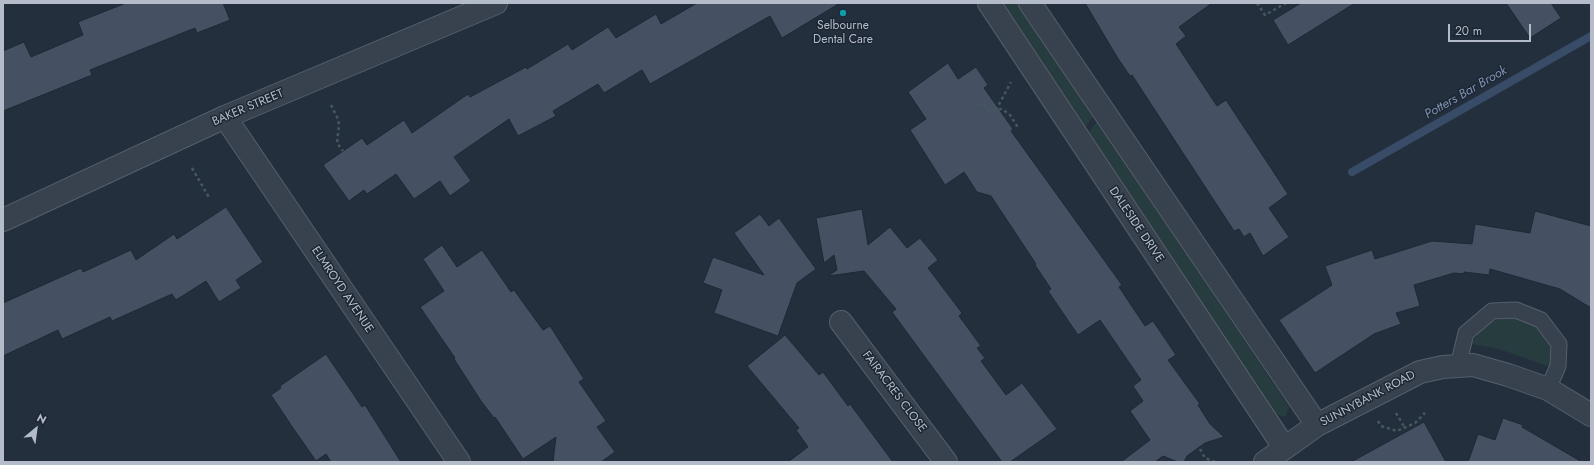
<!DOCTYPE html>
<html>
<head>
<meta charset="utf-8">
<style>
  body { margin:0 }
  #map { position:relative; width:1594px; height:465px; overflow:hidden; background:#242f3e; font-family:Jost,sans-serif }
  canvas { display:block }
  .frame { position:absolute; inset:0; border:4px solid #b4bcc9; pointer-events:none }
  .north { position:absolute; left:16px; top:409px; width:40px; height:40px; -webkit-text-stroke:3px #1d2633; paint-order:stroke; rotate:29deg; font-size:11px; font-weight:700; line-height:16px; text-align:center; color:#b4bcc9 }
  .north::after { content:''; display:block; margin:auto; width:14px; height:18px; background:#b4bcc9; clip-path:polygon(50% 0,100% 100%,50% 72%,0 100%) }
  .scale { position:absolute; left:1448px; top:24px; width:83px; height:18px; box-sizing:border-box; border:2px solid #b4bcc9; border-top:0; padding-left:5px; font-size:12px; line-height:14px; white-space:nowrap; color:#b4bcc9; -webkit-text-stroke:3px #1d2633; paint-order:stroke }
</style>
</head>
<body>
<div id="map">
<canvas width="1594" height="465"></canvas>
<div class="frame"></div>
<div class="north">N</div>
<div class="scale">20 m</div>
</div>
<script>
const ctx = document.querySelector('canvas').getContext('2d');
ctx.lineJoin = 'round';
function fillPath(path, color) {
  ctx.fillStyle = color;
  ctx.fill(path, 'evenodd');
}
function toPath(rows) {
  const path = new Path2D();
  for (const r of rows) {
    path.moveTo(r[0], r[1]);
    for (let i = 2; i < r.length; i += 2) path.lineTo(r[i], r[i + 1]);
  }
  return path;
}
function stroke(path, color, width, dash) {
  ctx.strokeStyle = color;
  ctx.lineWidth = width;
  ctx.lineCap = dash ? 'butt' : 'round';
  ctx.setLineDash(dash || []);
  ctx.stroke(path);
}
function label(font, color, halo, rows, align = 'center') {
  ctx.font = font + ' Jost,sans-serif';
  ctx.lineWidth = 3;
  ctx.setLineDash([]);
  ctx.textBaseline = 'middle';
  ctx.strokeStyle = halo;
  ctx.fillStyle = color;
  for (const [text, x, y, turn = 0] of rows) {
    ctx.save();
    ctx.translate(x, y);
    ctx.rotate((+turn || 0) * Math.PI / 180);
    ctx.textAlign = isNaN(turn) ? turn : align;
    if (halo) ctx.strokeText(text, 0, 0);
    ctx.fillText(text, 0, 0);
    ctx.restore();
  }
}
fillPath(toPath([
  [1002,3,1018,3,1093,116,1086,127],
  [1097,121,1289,407,1286,416,1281,416,1276,414,1089,132],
  [1503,317,1529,318,1549,332,1552,352,1550,367,1499,349,1471,344,1483,326]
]), '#263c3f');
stroke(toPath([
  [1352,172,1591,36]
]), '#394c67', 8);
const building = toPath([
  [126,3,223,3,230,20,197,33,195,28,90,70,92,75,3,111,3,51,24,42,31,57,83,35,78,22,126,3],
  [697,3,840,3,782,38,770,16,650,84,642,70,604,93,598,84,553,111,556,116,518,136,509,119,454,157,471,181,450,196,440,181,414,199,396,174,367,194,364,190,349,201,323,165,362,138,367,145,404,120,412,133,468,94,470,97,526,67,527,69,568,44,572,50,608,27,616,38,656,14,661,24,697,3],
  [1085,3,1212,3,1179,27,1186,36,1176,44,1217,106,1226,100,1288,194,1269,208,1289,237,1263,256,1250,233,1244,237,1239,229,1234,231,1132,75,1130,76,1117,57,1085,3],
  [1301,3,1355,3,1288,45,1273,20,1301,3],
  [1506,3,1551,3,1561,18,1530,38,1506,3],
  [948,63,958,79,976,67,988,85,984,88,1013,129,1011,131,1122,285,1119,287,1145,326,1153,321,1176,355,1168,360,1200,404,1198,405,1210,424,1224,437,1205,443,1187,456,1184,462,1178,462,1163,456,1155,462,1121,462,1150,440,1130,411,1143,401,1133,386,1141,380,1100,320,1078,335,1048,291,1051,289,1035,265,1036,264,991,196,977,192,964,172,945,185,910,130,926,119,908,92,948,63],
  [226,207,263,262,236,280,241,288,219,302,206,281,176,300,172,294,112,321,110,317,62,339,58,330,3,356,3,303,81,268,83,272,131,250,136,260,174,234,177,239,226,207],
  [862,209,868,245,890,227,907,248,920,238,938,260,928,268,962,313,959,316,981,346,977,348,985,358,981,361,1006,395,1022,383,1057,429,1010,462,1002,462,892,312,896,309,864,271,828,276,837,270,834,255,824,263,816,218,862,209],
  [1535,211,1591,226,1591,308,1560,289,1490,269,1489,275,1464,272,1464,274,1454,273,1414,285,1420,306,1396,313,1401,324,1374,334,1315,373,1279,320,1332,285,1325,266,1372,250,1375,259,1432,241,1472,244,1475,224,1530,233,1535,211],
  [760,214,769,226,779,218,816,269,797,283,778,336,714,313,722,290,703,283,713,257,764,275,734,233,760,214],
  [442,245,457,267,482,250,511,292,514,290,543,330,550,326,584,379,579,382,606,421,597,427,615,452,601,462,553,462,556,437,523,459,495,417,494,418,481,401,454,359,455,358,420,307,444,291,423,259,442,245],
  [785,335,819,375,823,372,848,406,850,404,893,462,788,462,808,447,796,430,799,428,747,366,785,335],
  [326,354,362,407,365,405,401,462,331,462,326,454,316,461,293,428,271,395,281,388,280,386,326,354],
  [1503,418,1523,425,1522,427,1582,462,1468,462,1478,434,1495,440,1503,418],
  [1424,422,1446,462,1351,462,1424,422]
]);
fillPath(building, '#455162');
stroke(building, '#1f2835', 1);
const service = toPath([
  [1458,366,1466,333,1492,311,1516,310,1541,320,1559,344,1558,366,1548,389]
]);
const minor = toPath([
  [989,3,1284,447],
  [1030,3,1317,425],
  [225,117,459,462],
  [841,322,946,462],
  [1265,462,1317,425,1420,372,1443,367,1473,365,1508,375,1548,389,1591,415]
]);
const tertiary = toPath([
  [3,220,225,117,496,3]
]);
stroke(service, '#565f6c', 17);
stroke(minor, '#565f6c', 24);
stroke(tertiary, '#565f6c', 24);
stroke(toPath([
  [1257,3,1265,15,1286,3],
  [331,105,338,119,339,125,337,143,343,151],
  [978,105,982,103,990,110,1002,109,1010,115,1019,129],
  [996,110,1011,82],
  [192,168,210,199],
  [1396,413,1405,428],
  [1378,421,1381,426,1397,431,1415,423,1425,413],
  [1200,449,1205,458,1215,462]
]), '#44595c', 2.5, [3, 3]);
stroke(service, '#38414e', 15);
stroke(minor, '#38414e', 22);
stroke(tertiary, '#38414e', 22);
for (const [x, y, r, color] of [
  [843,13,4,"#0f9aa8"]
]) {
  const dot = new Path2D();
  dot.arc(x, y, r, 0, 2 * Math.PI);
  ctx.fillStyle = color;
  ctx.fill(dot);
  stroke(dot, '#1d2633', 1.5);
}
label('12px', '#b4bcc9', '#1d2633', [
  ["Selbourne",843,26],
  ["Dental Care",843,40]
]);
label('12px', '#b4bcc9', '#1d2633', [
  ["BAKER STREET",248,108,-23],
  ["DALESIDE DRIVE",1136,225,56],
  ["ELMROYD AVENUE",342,290,56],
  ["FAIRACRES CLOSE",894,392,53],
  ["SUNNYBANK ROAD",1368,399,-28]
]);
label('italic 13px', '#7c92b1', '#1d2633', [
  ["Potters Bar Brook",1466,93,-30]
]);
</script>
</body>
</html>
